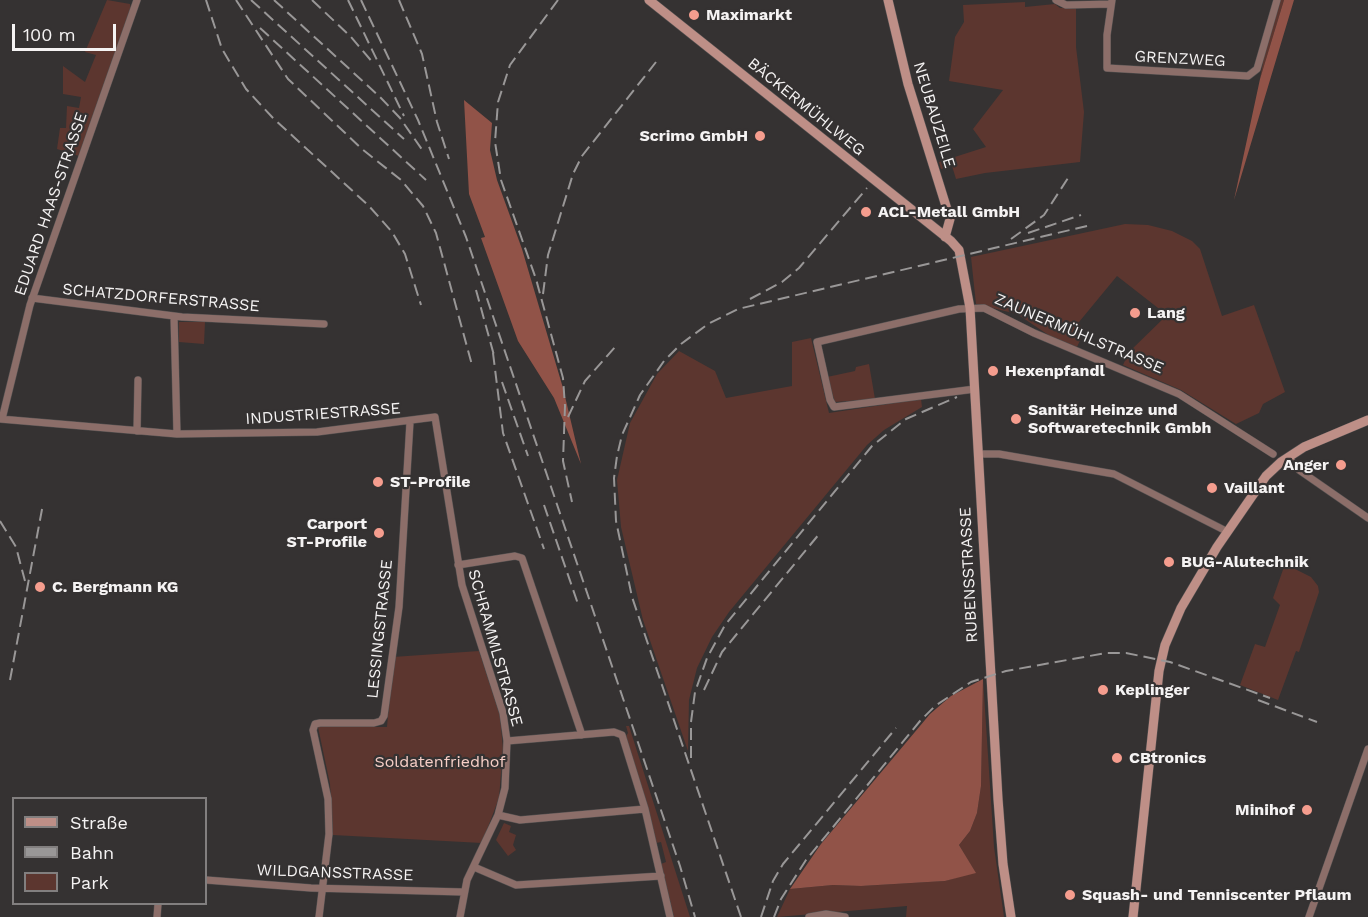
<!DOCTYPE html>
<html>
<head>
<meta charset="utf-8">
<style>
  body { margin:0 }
  #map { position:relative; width:1368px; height:917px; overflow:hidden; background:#353232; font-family:"Work Sans",sans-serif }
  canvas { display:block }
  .legend { position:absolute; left:12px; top:797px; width:195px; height:108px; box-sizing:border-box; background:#353232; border:2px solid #827f7f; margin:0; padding:8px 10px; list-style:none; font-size:18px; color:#f5f3f3 }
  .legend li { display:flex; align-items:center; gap:12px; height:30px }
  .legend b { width:30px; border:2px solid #827f7f }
  .scale { position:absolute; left:12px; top:24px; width:104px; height:27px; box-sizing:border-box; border:3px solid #f5f3f3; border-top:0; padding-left:8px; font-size:18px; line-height:21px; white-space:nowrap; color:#f5f3f3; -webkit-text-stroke:4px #353232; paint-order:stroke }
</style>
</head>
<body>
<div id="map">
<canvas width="1368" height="917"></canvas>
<ul class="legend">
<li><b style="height:8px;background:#be8f87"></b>Straße</li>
<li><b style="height:8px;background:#999797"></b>Bahn</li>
<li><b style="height:16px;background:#5c362f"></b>Park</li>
</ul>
<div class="scale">100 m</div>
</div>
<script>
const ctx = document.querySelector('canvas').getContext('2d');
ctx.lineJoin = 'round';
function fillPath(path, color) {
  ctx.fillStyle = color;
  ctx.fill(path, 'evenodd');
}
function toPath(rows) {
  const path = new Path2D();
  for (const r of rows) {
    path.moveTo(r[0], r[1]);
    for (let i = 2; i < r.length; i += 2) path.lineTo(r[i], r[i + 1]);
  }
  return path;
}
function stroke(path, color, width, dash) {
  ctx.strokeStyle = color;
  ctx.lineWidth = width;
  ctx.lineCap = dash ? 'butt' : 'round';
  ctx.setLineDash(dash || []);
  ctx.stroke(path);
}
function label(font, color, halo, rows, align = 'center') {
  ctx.font = font + ' "Work Sans",sans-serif';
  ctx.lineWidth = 4.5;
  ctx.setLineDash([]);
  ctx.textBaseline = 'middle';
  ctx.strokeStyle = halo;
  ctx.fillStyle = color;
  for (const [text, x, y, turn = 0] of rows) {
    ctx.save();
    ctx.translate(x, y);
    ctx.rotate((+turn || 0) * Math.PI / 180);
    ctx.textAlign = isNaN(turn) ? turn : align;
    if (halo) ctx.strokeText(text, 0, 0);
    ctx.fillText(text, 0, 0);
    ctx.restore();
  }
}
fillPath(toPath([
  [107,0,130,4,131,10,79,156,57,149,60,128,66,128,67,106,79,108,81,97,63,94,63,66,85,82,96,55,85,52],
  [1280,0,1284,0,1260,79,1266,45],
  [1025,2,1025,7,1055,4,1060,8,1076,8,1076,47,1084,112,1080,162,985,173,956,179,952,166,941,169,939,162,986,147,973,129,1003,90,949,81,955,37,964,22,963,5],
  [1125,224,1148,225,1172,231,1192,241,1200,249,1222,316,1254,305,1285,392,1263,404,1259,413,1236,424,1181,390,1123,365,1129,352,1167,315,1117,276,1079,322,1083,334,1077,347,1050,336,1017,314,976,304,971,257],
  [179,322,205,322,204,344,179,342],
  [811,338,829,413,921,399,922,407,884,430,867,445,729,612,712,637,697,668,689,700,688,751,643,620,621,527,617,480,630,423,657,374,679,351,715,371,726,398,792,386,792,342],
  [869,364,875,399,835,402,827,377,855,371,856,367],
  [1285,564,1311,577,1318,586,1319,592,1299,652,1296,651,1278,700,1240,685,1255,644,1265,647,1280,605,1273,598],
  [479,651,500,716,503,749,499,798,482,843,333,835,330,784,318,727,387,727,393,657],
  [983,679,994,847,1004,917,906,917,907,906,777,917,790,889,833,885,861,886,945,881,975,872,959,845,970,831,977,813,981,786],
  [626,726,629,726,690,917,674,917,661,864,666,862,661,842,656,843,626,736,628,733],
  [504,823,511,826,509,832,516,835,513,845,516,850,508,856,496,840]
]), '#5c362f');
fillPath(toPath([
  [1284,0,1294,0,1234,200,1260,79],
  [464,100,492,123,490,150,497,180,522,249,563,388,581,464,554,398,518,341,481,238,485,237,469,194],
  [983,679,981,786,977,813,970,831,959,845,976,873,945,881,861,886,833,885,790,889,821,844,930,714,951,696]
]), '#915348');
const street = toPath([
  [1056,0,1066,5,1111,4],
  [1112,0,1107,35,1107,68,1248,76,1257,69,1277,0],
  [32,298,182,317,324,324],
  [174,316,177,434],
  [975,389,834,407,830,400,817,342,959,309,984,308,1034,333,1179,394,1273,454],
  [0,419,177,434,317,432,435,417,462,585,503,713,507,741,505,788,498,815,467,880,460,917],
  [2,419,30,305,137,0],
  [137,431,138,380],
  [978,454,999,454,1114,474,1228,532],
  [1288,457,1299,470,1368,518],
  [458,565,515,556,522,558,582,735],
  [507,741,614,732,622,735,645,809,670,917],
  [498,815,520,820,645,809],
  [474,867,516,885,661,876],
  [206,880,311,888,463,892],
  [157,917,158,904],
  [319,917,329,834,328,799,313,730,315,724,320,723,374,723,381,721,384,716,399,607,410,422],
  [809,917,826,914,845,917],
  [1309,917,1368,749]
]);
const secondary = toPath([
  [649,0,951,241,959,250,970,308,998,799,1003,864,1011,917],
  [888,0,908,84,950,219,945,237],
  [1133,917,1159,671,1165,645,1181,608,1217,547,1266,476,1281,462,1304,447,1368,420]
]);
stroke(street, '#545151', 8);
stroke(secondary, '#545151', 10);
stroke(street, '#8c6e69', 7);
stroke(secondary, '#be8f87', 9);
stroke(toPath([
  [206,0,222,49,246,89,273,118,369,206,392,232,405,254,421,305],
  [236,0,288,79,362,149,401,180,423,206,436,233,472,365],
  [251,0,404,139],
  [274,0,380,97,400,118,423,151],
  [312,0,351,37,374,64],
  [348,0,404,116],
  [361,0,418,120,466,237,680,866,695,917],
  [399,0,422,54,437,122,449,159],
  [558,0,510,65,498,102,495,142,501,180,536,279,563,378,565,406,563,461,572,502],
  [260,28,426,180],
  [1028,233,1081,215],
  [1011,239,1044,215,1070,175],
  [476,290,495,359],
  [543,294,548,255,573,174,582,156,656,62],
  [750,299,782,282,799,268,867,188],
  [493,353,503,433,544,549],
  [502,382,528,456],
  [568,417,585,381,616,346],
  [544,505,578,604],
  [0,521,16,547,25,581],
  [10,680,43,504],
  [704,690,722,652,820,533],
  [1258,700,1317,722],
  [691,758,691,722,695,692,707,658,725,625,872,446,906,419,957,397],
  [741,917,632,597,616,521,614,478,617,456,622,435,640,395,664,361,681,344,708,324,738,309,1091,225],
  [761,917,773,881,783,864,896,728],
  [774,917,781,899,806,860,920,721,935,706,971,682,1006,671,1106,653,1126,653,1170,662,1270,698]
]), '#999797', 2, [12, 6]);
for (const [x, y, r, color] of [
  [694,15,6,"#f59d8e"],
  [760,136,6,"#f59d8e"],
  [866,212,6,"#f59d8e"],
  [1135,313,6,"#f59d8e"],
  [993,371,6,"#f59d8e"],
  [1016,419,6,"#f59d8e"],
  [1341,465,6,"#f59d8e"],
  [378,482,6,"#f59d8e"],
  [1212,488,6,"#f59d8e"],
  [379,533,6,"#f59d8e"],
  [1169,562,6,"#f59d8e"],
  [40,587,6,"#f59d8e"],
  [1103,690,6,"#f59d8e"],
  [1117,758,6,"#f59d8e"],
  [1307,810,6,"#f59d8e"],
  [1070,895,6,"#f59d8e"]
]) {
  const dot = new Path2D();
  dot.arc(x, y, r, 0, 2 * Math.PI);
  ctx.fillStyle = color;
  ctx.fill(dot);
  stroke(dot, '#353232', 2);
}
label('bold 16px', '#f5f3f3', '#353232', [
  ["Maximarkt",706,15],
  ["Scrimo GmbH",748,136,"right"],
  ["ACL-Metall GmbH",878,212],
  ["Lang",1147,313],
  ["Hexenpfandl",1005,371],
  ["Sanitär Heinze und",1028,410],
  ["Softwaretechnik Gmbh",1028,428],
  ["Anger",1329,465,"right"],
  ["ST-Profile",390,482],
  ["Vaillant",1224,488],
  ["Carport",367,524,"right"],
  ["ST-Profile",367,542,"right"],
  ["BUG-Alutechnik",1181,562],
  ["C. Bergmann KG",52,587],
  ["Keplinger",1115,690],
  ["CBtronics",1129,758],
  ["Minihof",1295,810,"right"],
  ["Squash- und Tenniscenter Pflaum",1082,895]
], 'left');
label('16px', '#f5f3f3', '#353232', [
  ["GRENZWEG",1180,59,3],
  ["BÄCKERMÜHLWEG",806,107,39],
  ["NEUBAUZEILE",934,115,73],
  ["EDUARD HAAS-STRASSE",51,204,-71],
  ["SCHATZDORFERSTRASSE",161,298,5],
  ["ZAUNERMÜHLSTRASSE",1079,334,23],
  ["INDUSTRIESTRASSE",323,414,-4],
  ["RUBENSSTRASSE",969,575,-93],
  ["LESSINGSTRASSE",380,629,-84],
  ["SCHRAMMLSTRASSE",495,648,74],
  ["WILDGANSSTRASSE",335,873,2]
]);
label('16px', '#f6cec6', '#353232', [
  ["Soldatenfriedhof",440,762]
]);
</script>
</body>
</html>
